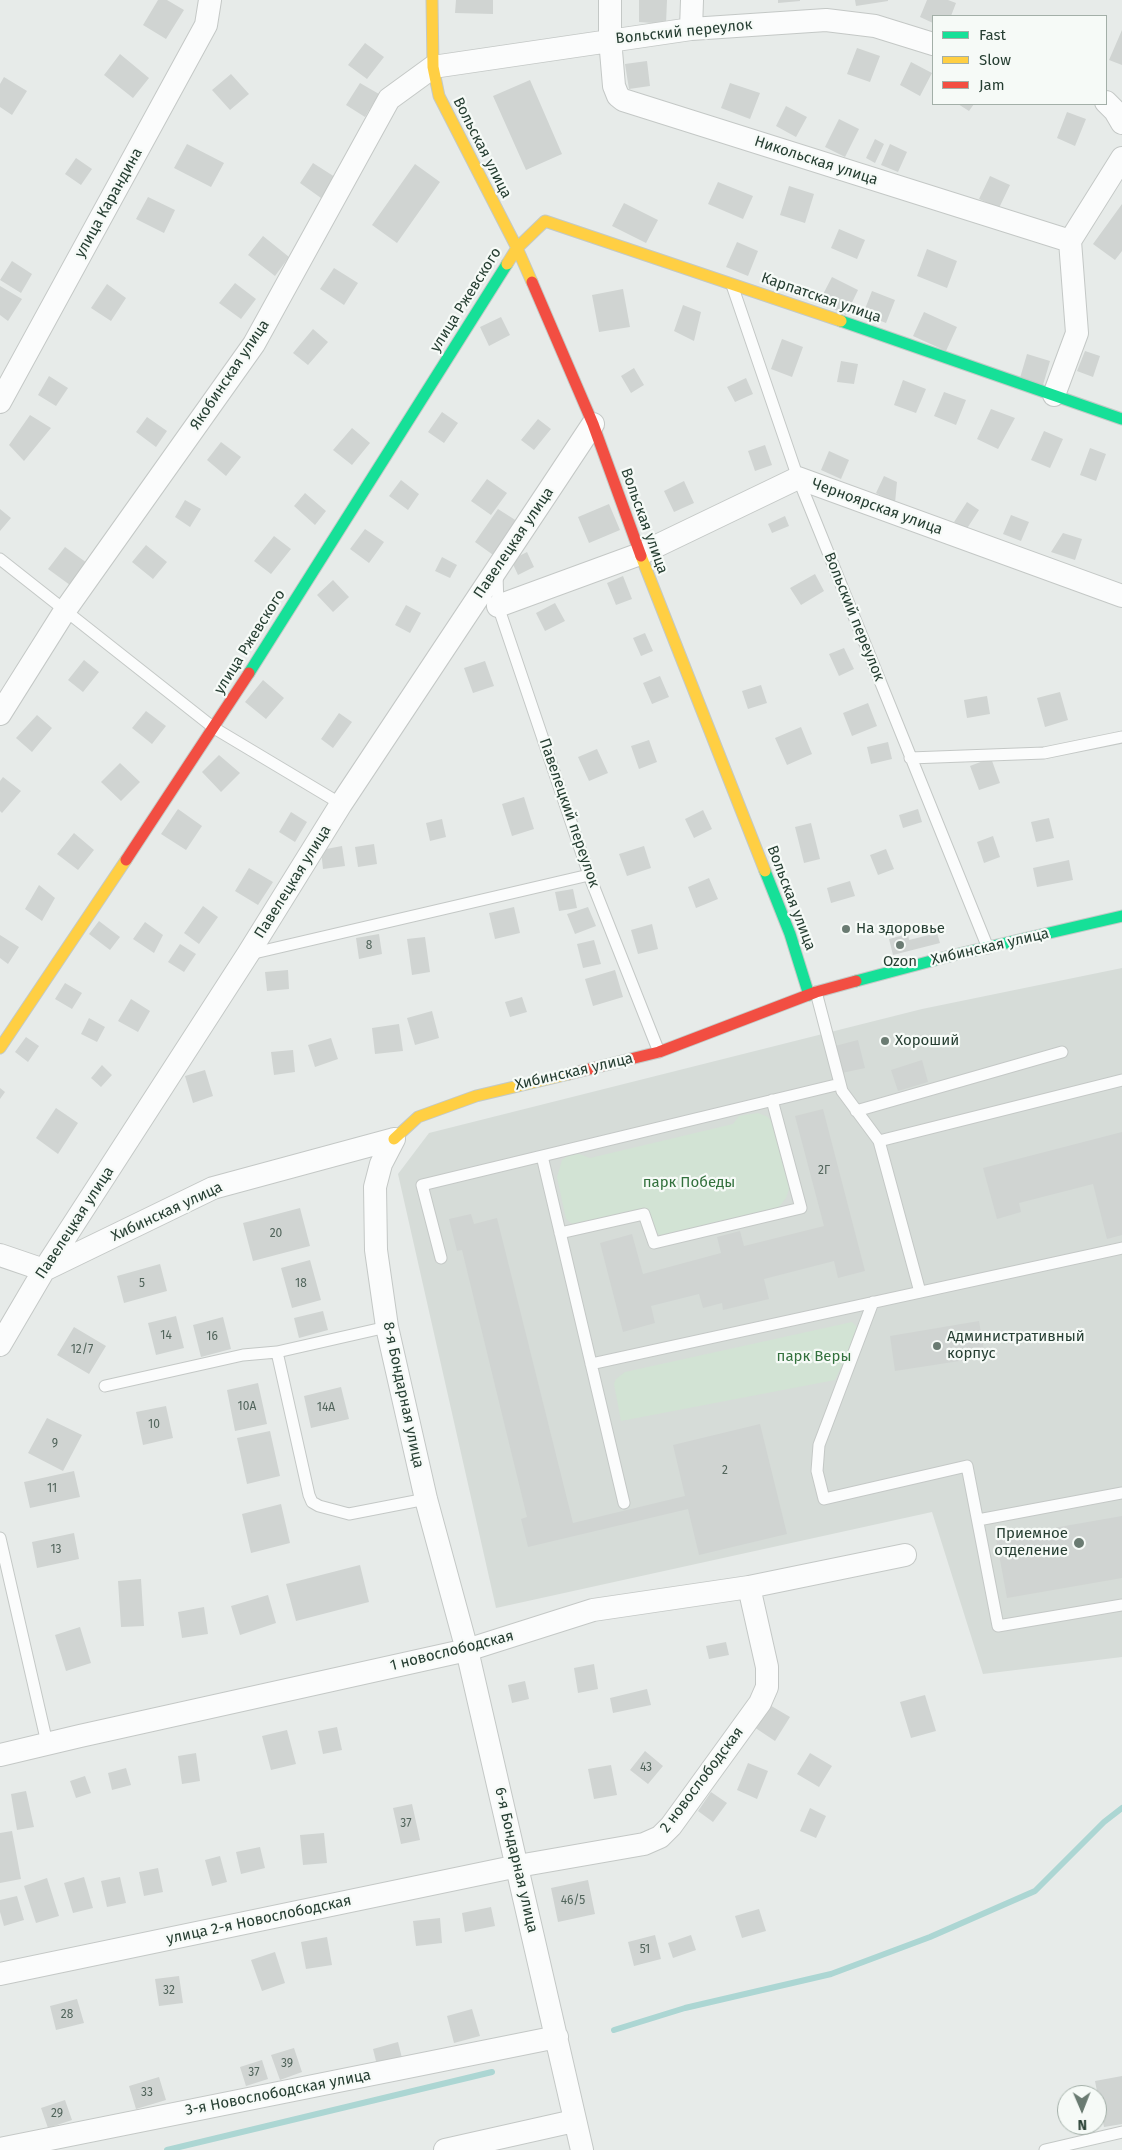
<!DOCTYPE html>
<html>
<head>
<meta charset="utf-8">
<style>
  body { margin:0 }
  #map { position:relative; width:1122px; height:2150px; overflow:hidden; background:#e7ebe9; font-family:"Fira Sans",sans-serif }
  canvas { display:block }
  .legend { position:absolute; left:932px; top:15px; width:175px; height:90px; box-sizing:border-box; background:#f6faf7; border:1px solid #a3afa8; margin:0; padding:6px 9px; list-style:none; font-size:15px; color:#263e32 }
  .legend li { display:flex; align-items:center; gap:10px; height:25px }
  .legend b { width:25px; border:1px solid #a3afa8 }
  .north { position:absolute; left:1057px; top:2085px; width:50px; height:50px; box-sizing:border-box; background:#f6faf7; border:1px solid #a3afa8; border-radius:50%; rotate:179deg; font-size:14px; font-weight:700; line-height:20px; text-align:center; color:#263e32 }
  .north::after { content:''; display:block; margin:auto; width:18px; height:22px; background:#6a7b72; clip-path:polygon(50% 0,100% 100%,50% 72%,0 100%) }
</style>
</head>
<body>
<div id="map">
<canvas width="1122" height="2150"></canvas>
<ul class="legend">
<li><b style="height:6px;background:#16e098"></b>Fast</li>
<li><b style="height:6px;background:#ffcf43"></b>Slow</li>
<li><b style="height:6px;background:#f24e42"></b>Jam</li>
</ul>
<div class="north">N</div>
</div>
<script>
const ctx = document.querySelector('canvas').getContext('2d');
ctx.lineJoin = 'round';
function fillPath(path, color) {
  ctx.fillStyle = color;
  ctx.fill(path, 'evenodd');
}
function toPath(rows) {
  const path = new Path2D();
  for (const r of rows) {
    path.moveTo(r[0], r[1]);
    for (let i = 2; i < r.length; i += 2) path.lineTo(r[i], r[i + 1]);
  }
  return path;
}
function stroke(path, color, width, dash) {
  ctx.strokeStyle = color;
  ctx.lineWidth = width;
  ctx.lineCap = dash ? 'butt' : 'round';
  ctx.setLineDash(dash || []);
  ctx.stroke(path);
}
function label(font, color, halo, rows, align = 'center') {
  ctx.font = font + ' "Fira Sans",sans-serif';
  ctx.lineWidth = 4.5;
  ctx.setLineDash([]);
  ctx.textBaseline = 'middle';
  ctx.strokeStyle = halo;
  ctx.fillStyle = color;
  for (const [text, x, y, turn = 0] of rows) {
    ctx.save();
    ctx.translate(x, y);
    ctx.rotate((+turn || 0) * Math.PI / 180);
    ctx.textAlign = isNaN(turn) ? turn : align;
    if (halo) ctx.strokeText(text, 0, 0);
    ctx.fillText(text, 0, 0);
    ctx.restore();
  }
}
fillPath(toPath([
  [1122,968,1122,1657,983,1674,932,1512,496,1608,398,1174,429,1133,922,1009]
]), '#d6dcd8');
fillPath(toPath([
  [758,1113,768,1117,773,1123,789,1178,789,1189,786,1198,779,1207,670,1237,660,1235,656,1232,646,1211,575,1226,566,1219,557,1177,562,1160,569,1155,579,1154,590,1158,733,1124,739,1116],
  [852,1322,859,1329,835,1380,621,1421,614,1384,616,1379,625,1372]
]), '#d2e3d4');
stroke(toPath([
  [614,2030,685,2008,831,1974,930,1937,1035,1891,1104,1822,1122,1808],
  [167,2150,492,2072]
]), '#acd6d3', 6);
fillPath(toPath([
  [158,0,167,0,184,10,166,39,143,25],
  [456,0,493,0,493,14,455,13],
  [639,0,667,0,666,24,639,22],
  [778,0,800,0,800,1,778,3],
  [855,0,888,0,888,1,856,6],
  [927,0,948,0,956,3,951,16,933,16,933,23,920,17],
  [1122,30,1122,65,1109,60],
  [365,43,384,57,367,79,348,65],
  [857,48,880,56,870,82,847,74],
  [120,54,149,78,133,98,104,75],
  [647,61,650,86,629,89,625,64],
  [911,62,932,73,920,96,900,85],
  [231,74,249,94,230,110,212,90],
  [4,77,27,91,12,115,0,107,0,84],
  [530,80,562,154,526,170,493,96],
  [360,83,379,94,365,117,346,105],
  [730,83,760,93,750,119,721,108],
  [958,104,974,104,969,111],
  [786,106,807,117,796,137,776,126],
  [1067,112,1086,119,1075,146,1057,138],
  [839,119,859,129,845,157,825,147],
  [875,139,884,144,875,163,866,158],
  [187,144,224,163,211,187,174,168],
  [890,144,907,152,898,172,881,165],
  [76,158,92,169,81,185,65,174],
  [313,163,335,177,321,198,300,183],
  [415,164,440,182,397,243,372,225],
  [990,176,1010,185,999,208,979,199],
  [718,182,753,196,743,219,708,204],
  [789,186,814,194,805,223,780,215],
  [148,197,175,210,164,233,136,219],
  [624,203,658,220,646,243,612,226],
  [1122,204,1122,251,1115,260,1093,244],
  [839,229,865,240,857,259,831,248],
  [263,236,289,257,275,276,248,255],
  [737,242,758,251,748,276,726,267],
  [927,249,957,261,947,288,917,276],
  [12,261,32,274,21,293,0,280],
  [334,268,358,283,344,305,320,289],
  [832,277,858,290,846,315,819,302],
  [235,283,256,299,241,319,219,303],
  [107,284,126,298,111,321,91,308],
  [0,286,22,299,8,321,0,315],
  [623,289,630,327,599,332,592,295],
  [872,291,895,300,886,323,863,314],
  [683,305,701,312,694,341,674,331],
  [924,312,957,327,946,351,913,336],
  [501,317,510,335,489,346,480,327],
  [313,329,328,342,308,365,293,353],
  [782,339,803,347,792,377,771,369],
  [1085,351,1100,356,1093,377,1077,371],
  [1027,354,1050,361,1043,385,1020,378],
  [841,361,858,364,854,384,837,382],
  [634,368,644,385,631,393,621,376],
  [49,376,68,388,56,406,38,395],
  [746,378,753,394,735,402,727,387],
  [903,380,926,389,916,413,894,405],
  [944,392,966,400,956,425,934,416],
  [991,409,1015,418,998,449,977,439],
  [442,412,458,423,444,443,428,432],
  [30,415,51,428,24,461,9,445],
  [147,417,167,431,156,447,136,432],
  [538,419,551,429,534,450,521,440],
  [352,428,370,443,352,465,333,450],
  [1044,431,1063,439,1050,468,1031,460],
  [221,442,241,457,226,476,207,460],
  [765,445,772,465,755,471,748,451],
  [1090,448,1106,454,1096,481,1080,475],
  [829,451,849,460,841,479,821,470],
  [884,476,897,482,895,503,876,493],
  [487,479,507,493,491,515,471,501],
  [401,480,419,494,408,510,389,496],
  [684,481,694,503,674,512,664,491],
  [305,493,326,511,315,525,294,506],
  [185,500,201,509,190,527,175,517],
  [967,502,979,510,966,530,954,522],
  [609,504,620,530,589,543,578,517],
  [0,509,11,518,0,531],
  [498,509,520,523,496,557,475,542],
  [1011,515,1029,522,1021,541,1003,534],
  [785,516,789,526,772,533,768,524],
  [365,529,384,542,369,563,350,549],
  [1063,533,1082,539,1075,560,1051,552],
  [274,536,291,549,271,574,254,561],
  [146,545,167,562,153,579,132,562],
  [65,547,87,563,70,585,48,569],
  [527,552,534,567,518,575,511,560],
  [442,557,457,565,450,578,435,571],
  [815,574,824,591,801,605,790,588],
  [623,576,632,599,616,605,607,583],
  [333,580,349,597,333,612,317,595],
  [555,603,565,621,545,631,536,613],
  [406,605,421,613,410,633,395,625],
  [645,633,653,651,641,656,633,638],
  [844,648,854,669,839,676,829,654],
  [84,660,99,672,83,692,68,680],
  [485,661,494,686,473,693,464,668],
  [660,676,669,697,652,704,643,683],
  [263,680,284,698,266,719,245,702],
  [761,685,767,703,748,709,742,691],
  [1060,692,1068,720,1045,727,1037,698],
  [987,696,990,714,967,718,964,700],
  [868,703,877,726,852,736,843,713],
  [146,711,166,726,152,744,132,728],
  [339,713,352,722,333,748,321,739],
  [37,715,52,728,32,752,16,738],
  [801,727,812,754,787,765,775,738],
  [649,740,657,762,639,769,631,746],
  [888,742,892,759,871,764,867,747],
  [597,749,608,773,589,781,578,757],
  [219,755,240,773,221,792,202,772],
  [991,758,1000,783,979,790,970,766],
  [120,763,140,782,121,801,101,782],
  [3,777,21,791,2,813,0,811,0,781],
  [524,797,534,829,512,836,502,804],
  [178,809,202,826,186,850,161,834],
  [918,809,922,822,903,828,899,815],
  [703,810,712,829,694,838,685,819],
  [291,812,307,822,295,842,279,832],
  [1049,818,1054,838,1036,842,1031,822],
  [442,819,446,837,430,841,426,823],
  [811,823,820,859,804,863,795,827],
  [74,833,94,850,78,870,57,854],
  [993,836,1000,857,984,863,977,842],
  [374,844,377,864,358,867,355,847],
  [342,846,345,866,323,869,321,850],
  [644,846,651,868,627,876,619,854],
  [886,849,894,869,878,875,870,855],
  [1069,860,1073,880,1037,887,1033,868],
  [249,868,273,882,258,905,235,891],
  [709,878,718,899,696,908,688,887],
  [850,881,855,896,831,903,827,888],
  [39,885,55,898,42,921,25,909],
  [573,889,577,908,559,911,555,892],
  [203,906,218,917,199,944,184,933],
  [514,907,520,933,495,939,489,913],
  [588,907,596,926,575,934,567,914],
  [99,921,120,937,110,950,89,934],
  [145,922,163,935,154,953,133,939],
  [652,924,658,949,638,954,631,930],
  [937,933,940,943,893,955,889,939,908,934,909,940],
  [379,934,382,954,359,959,356,938],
  [0,935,19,947,8,964,0,958],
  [425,937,430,972,412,975,407,939],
  [594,940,601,964,583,968,577,944],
  [180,944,196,954,184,972,168,962],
  [288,970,289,989,267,991,265,972],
  [615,970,623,997,593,1006,585,979],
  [65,983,82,993,72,1009,55,999],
  [522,997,527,1012,510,1017,505,1002],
  [131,999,150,1011,138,1032,118,1021],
  [432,1011,439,1038,415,1045,407,1018],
  [89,1018,105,1027,97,1042,81,1034],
  [399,1024,403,1051,375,1054,372,1028],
  [26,1037,39,1046,28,1062,15,1052],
  [331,1038,338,1059,315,1067,308,1045],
  [858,1040,865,1068,842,1073,835,1046],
  [293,1050,295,1072,274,1075,271,1052],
  [922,1060,928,1082,898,1091,891,1070],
  [102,1065,112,1075,101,1087,91,1078],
  [205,1070,213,1096,193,1103,185,1076],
  [0,1088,5,1092,0,1099],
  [56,1108,78,1123,58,1154,36,1138],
  [823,1109,865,1271,838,1278,834,1261,764,1279,769,1299,723,1310,722,1303,703,1308,699,1294,651,1306,655,1323,623,1332,600,1243,632,1234,643,1274,721,1253,717,1237,740,1231,744,1246,824,1226,795,1116],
  [1122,1132,1122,1235,1107,1239,1093,1184,1019,1203,1021,1212,997,1219,983,1168],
  [300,1208,310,1246,253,1261,243,1223],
  [471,1214,474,1224,497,1218,573,1523,685,1496,673,1445,760,1424,787,1534,699,1555,688,1509,528,1547,521,1519,527,1517,462,1250,457,1251,449,1219],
  [310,1260,321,1300,292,1308,281,1268],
  [160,1264,167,1291,124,1303,117,1276],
  [323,1311,328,1330,299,1338,294,1318],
  [176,1316,184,1348,156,1355,148,1323],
  [223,1317,231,1349,201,1357,193,1325],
  [979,1321,985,1357,895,1371,890,1336],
  [74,1327,106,1346,89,1374,57,1355],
  [258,1383,267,1424,235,1431,227,1390],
  [341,1387,349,1419,311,1428,304,1396],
  [166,1406,173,1438,143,1445,136,1412],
  [47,1418,82,1435,63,1471,28,1453],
  [270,1431,280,1476,247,1484,237,1438],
  [74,1471,80,1497,30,1508,24,1482],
  [281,1504,290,1543,251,1553,242,1514],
  [1122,1516,1122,1578,1007,1598,996,1538],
  [74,1533,79,1559,37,1568,32,1542],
  [360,1565,369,1602,296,1621,286,1584],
  [141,1579,144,1626,121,1627,118,1581],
  [268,1595,276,1623,240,1635,231,1606],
  [204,1607,208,1634,182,1638,178,1612],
  [80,1627,91,1663,66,1671,55,1635],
  [726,1642,729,1655,709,1659,706,1646],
  [594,1664,598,1689,578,1693,574,1668],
  [525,1681,529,1699,512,1703,508,1685],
  [647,1689,651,1705,613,1713,610,1698],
  [925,1695,936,1731,911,1738,900,1702],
  [768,1704,790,1717,775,1741,754,1727],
  [337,1727,342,1750,323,1754,318,1731],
  [287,1730,296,1764,271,1770,262,1736],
  [645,1751,663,1766,648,1784,630,1770],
  [196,1753,200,1781,182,1784,178,1756],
  [810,1753,832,1766,819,1787,797,1774],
  [748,1763,768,1771,757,1799,737,1790],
  [611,1765,617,1795,594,1799,588,1769],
  [126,1768,131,1785,112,1790,108,1773],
  [85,1776,91,1793,76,1798,70,1781],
  [26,1791,34,1827,17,1830,11,1794],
  [711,1792,727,1803,713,1822,698,1811],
  [412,1804,420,1840,401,1844,393,1808],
  [810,1808,826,1816,816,1838,800,1831],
  [12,1831,21,1879,0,1883,0,1833],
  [324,1833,327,1863,303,1865,300,1835],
  [260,1847,265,1868,241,1874,236,1852],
  [220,1856,227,1882,212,1886,205,1860],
  [158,1868,163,1892,144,1896,139,1872],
  [84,1877,93,1908,73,1913,64,1883],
  [120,1877,126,1903,107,1907,101,1881],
  [47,1878,59,1916,36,1923,24,1886],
  [588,1880,595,1914,558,1922,551,1888],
  [17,1896,24,1920,4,1926,0,1912,0,1900],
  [491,1907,495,1926,465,1932,462,1913],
  [759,1909,766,1931,742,1938,735,1916],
  [440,1918,442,1943,416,1946,413,1921],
  [655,1935,661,1959,634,1966,628,1942],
  [691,1935,696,1950,673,1958,668,1943],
  [327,1937,332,1965,306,1969,301,1942],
  [275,1952,285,1983,262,1991,251,1960],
  [179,1976,183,2003,159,2006,155,1979],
  [77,1999,84,2023,56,2030,50,2006],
  [472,2009,480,2036,454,2043,447,2016],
  [398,2042,402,2058,377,2065,373,2049],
  [294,2048,302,2072,280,2080,271,2055],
  [262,2060,268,2079,246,2086,240,2067],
  [1122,2076,1122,2124,1104,2127,1095,2081],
  [159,2077,166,2100,136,2109,129,2086],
  [65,2100,72,2120,48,2128,41,2108]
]), '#d0d4d2');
const lane = toPath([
  [732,285,798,478,988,948],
  [0,559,214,728,341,804],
  [497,575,498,606,589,875,659,1052],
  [910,758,1044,753,1122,737],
  [250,954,589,875],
  [816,992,842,1091,879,1141,920,1292],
  [856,1111,1062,1052],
  [879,1141,1122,1080],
  [542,1156,624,1503],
  [560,1233,644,1214,654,1243,801,1208,772,1100],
  [441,1258,422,1185,840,1084],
  [873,1302,819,1445,817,1471,824,1499,967,1466,998,1626,1122,1605],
  [387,1327,277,1352,309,1495,312,1502,319,1506,349,1514,426,1499],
  [591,1364,1122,1248],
  [105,1386,243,1355,277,1352],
  [978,1520,1122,1493],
  [0,1538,47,1743],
  [1045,2150,1122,2132]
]);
const street = toPath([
  [610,0,610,39,614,86,618,96,623,100,1070,241],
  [691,29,692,0],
  [1106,102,1115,111,1122,123],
  [1054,395,1077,333,1070,241,1122,158],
  [0,402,206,25,210,0],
  [498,606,640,554,798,478,1122,596],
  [0,714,66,609,254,344,389,99,433,67,691,29,826,20,875,26,933,44],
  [394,1139,381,1164,375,1187,376,1250,387,1327,426,1499,467,1650,582,2150],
  [0,1255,44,1270,213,1188,394,1139],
  [0,1345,44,1270,248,954,341,804,593,424],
  [0,1755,80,1736,467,1650,593,1610,749,1587,905,1555],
  [0,1974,518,1866,644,1844,660,1837,671,1826,760,1703,767,1687,767,1667,749,1587],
  [0,2149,557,2037],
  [445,2150,574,2121]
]);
const fast = toPath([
  [841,321,1122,419],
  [249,673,507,264],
  [765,871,790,934,809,995],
  [856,981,950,956,1122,916]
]);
const slow = toPath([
  [432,0,433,67,439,96,517,248,532,282],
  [507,264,517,248,545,221,841,321],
  [641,556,765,871],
  [0,1048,126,860],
  [394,1139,418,1117,476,1096,569,1074]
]);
const jam = toPath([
  [532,282,593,424,641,556],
  [126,860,249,673],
  [569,1074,659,1052,816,992,856,981]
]);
stroke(lane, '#c4c8c6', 13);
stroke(street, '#c4c8c6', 24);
stroke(fast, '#c3c9c6', 13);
stroke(slow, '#c3c9c6', 13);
stroke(jam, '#c3c9c6', 13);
stroke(lane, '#fbfcfc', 11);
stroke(street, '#fbfcfc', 22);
stroke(fast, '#16e098', 11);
stroke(slow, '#ffcf43', 11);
stroke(jam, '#f24e42', 11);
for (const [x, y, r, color] of [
  [846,929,5,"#6a7b72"],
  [900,945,5,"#6a7b72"],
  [885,1041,5,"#6a7b72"],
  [937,1346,5,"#6a7b72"],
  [1079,1543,6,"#6a7b72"]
]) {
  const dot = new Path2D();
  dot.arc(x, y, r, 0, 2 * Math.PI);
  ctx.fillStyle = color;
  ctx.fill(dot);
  stroke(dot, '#f6faf7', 2);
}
label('12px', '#51645b', null, [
  ["8",369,946],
  ["2Г",824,1171],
  ["20",276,1234],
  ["5",142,1284],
  ["18",301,1284],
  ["14",166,1336],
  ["16",212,1337],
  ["12/7",82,1350],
  ["10А",247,1407],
  ["14А",326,1408],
  ["10",154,1425],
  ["9",55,1444],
  ["2",725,1471],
  ["11",52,1489],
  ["13",56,1550],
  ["43",646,1768],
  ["37",406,1824],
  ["46/5",573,1901],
  ["51",645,1950],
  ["32",169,1991],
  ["28",67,2015],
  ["39",287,2064],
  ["37",254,2073],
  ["33",147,2093],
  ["29",57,2114]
]);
label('15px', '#263e32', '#f6faf7', [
  ["Вольский переулок",684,32,-6],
  ["Вольская улица",482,148,63],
  ["Никольская улица",816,161,18],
  ["улица Карандина",109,203,-61],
  ["Карпатская улица",821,298,19],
  ["улица Ржевского",466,300,-58],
  ["Якобинская улица",230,375,-56],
  ["Черноярская улица",877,507,20],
  ["Вольская улица",644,521,70],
  ["Павелецкая улица",514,543,-56],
  ["Вольский переулок",854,617,68],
  ["улица Ржевского",250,642,-58],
  ["Павелецкий переулок",569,813,71],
  ["Павелецкая улица",293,882,-58],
  ["Вольская улица",791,898,69],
  ["Хибинская улица",990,947,-13],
  ["Хибинская улица",574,1072,-13],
  ["Хибинская улица",167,1212,-25],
  ["Павелецкая улица",75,1223,-57],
  ["8-я Бондарная улица",403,1395,78],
  ["1 новослободская",452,1651,-14],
  ["2 новослободская",702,1780,-53],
  ["6-я Бондарная улица",516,1860,77],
  ["улица 2-я Новослободская",259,1920,-12],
  ["3-я Новослободская улица",278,2093,-11]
]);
label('15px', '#263e32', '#f6faf7', [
  ["На здоровье",856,929],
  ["Ozon",900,962,"center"],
  ["Хороший",895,1041],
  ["Административный",947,1337],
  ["корпус",947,1354],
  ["Приемное",1068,1534,"right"],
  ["отделение",1068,1551,"right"]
], 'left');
label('15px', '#33713d', '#f6faf7', [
  ["парк Победы",689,1183],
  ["парк Веры",814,1357]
]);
</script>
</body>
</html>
